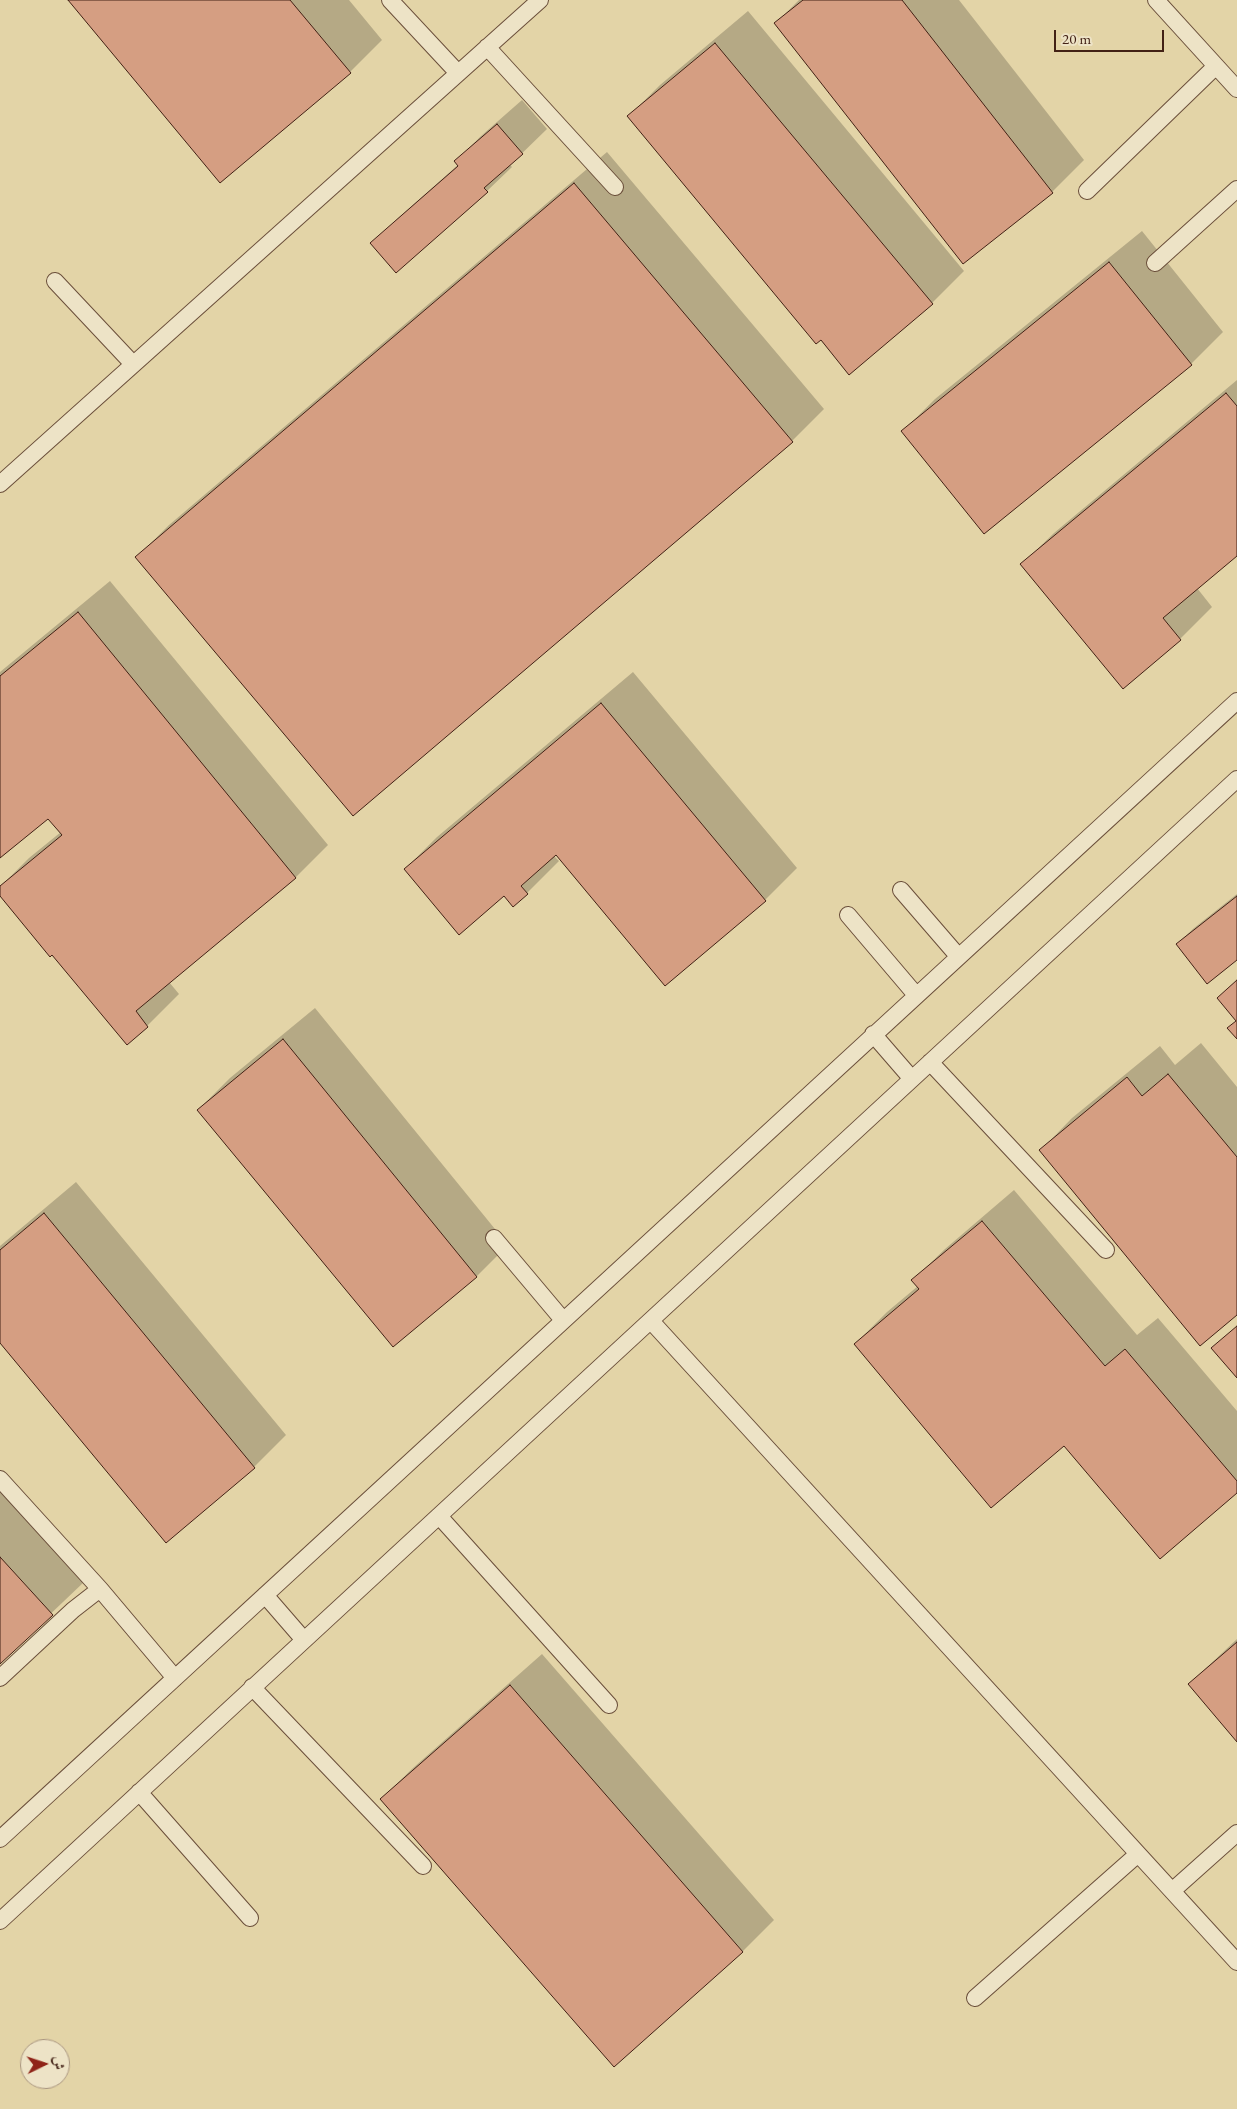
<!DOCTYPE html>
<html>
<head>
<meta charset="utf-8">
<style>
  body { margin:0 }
  #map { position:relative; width:1237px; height:2109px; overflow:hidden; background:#e3d4a7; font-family:"EB Garamond",Amiri,serif }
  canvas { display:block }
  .north { position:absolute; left:20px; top:2039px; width:50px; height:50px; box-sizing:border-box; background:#ede3c6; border:1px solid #a9957f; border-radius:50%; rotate:86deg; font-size:14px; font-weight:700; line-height:20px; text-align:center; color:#422115 }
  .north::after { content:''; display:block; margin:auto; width:18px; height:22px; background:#8f2418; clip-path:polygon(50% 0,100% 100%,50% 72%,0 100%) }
  .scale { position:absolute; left:1054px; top:30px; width:110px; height:22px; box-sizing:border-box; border:2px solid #422115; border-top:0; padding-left:6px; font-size:15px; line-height:18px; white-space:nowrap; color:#422115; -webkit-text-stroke:4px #ede3c6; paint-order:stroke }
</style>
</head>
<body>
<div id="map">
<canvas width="1237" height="2109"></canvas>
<div class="north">ش</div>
<div class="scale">20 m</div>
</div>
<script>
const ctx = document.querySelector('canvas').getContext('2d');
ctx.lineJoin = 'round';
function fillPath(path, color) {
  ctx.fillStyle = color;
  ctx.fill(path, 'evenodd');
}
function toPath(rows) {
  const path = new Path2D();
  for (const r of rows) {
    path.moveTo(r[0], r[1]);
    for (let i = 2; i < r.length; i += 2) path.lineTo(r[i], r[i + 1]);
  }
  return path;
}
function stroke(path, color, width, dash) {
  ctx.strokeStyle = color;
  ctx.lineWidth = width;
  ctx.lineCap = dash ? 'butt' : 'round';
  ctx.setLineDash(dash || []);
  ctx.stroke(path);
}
fillPath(toPath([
  [70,0,349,0,382,40,350,72],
  [799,0,959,0,1084,160,1052,192,963,262,776,23],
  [748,11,964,271,932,303,849,373,628,117,660,85],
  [522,100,547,129,510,165,512,167,487,191,372,244,397,219,459,164,456,161,481,136],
  [607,152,824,409,792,441,353,814,137,557,169,525],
  [1142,231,1223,332,1191,364,903,431,935,399],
  [1237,380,1237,555,1197,588,1212,607,1180,639,1123,687,1022,564,1054,533],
  [110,581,328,845,296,877,169,982,179,994,147,1026,52,953,0,894,0,887,29,858,61,832,48,817,0,857,0,672],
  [633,672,797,868,765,900,557,853,554,856,559,861,527,893,505,895,405,869,437,837],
  [1237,894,1237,959,1177,944,1194,928],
  [315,1008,508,1245,476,1277,198,1110,230,1078],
  [1201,1043,1237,1087,1237,1313,1041,1150,1072,1118,1160,1046,1175,1065],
  [76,1182,286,1435,254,1467,166,1541,0,1341,0,1246],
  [1014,1190,1137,1335,1158,1318,1237,1411,1237,1492,1064,1444,855,1344,887,1312,918,1286,913,1280,945,1249],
  [0,1490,84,1582,0,1662],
  [1237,1639,1237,1740,1189,1684],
  [542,1654,774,1920,742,1952,381,1799,413,1768]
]), '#0003');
const building = toPath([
  [68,0,290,0,351,73,220,183,68,0],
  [803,0,902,0,1053,193,963,264,774,23,803,0],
  [715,43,933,304,849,375,821,340,816,344,627,116,715,43],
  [497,124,523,154,484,188,488,192,396,273,370,243,458,166,454,161,497,124],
  [574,183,793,442,353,816,135,557,574,183],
  [1109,262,1192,365,984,534,901,431,1109,262],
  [1226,393,1237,406,1237,556,1163,618,1181,640,1123,689,1020,564,1226,393],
  [78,612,296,878,136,1011,148,1027,127,1045,52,955,50,957,0,896,0,886,62,835,48,819,0,858,0,676,78,612],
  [601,703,766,901,665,986,556,855,521,886,528,894,513,907,504,896,459,935,404,869,601,703],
  [1237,896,1237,960,1207,984,1176,944,1237,896],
  [1237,980,1237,1039,1227,1028,1236,1021,1217,998,1237,980],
  [283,1039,477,1277,393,1347,197,1110,283,1039],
  [1168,1074,1237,1157,1237,1315,1200,1346,1039,1150,1127,1077,1142,1096,1168,1074],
  [44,1213,255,1468,166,1543,0,1343,0,1250,44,1213],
  [982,1221,1105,1366,1125,1349,1237,1481,1237,1493,1160,1559,1064,1446,991,1508,854,1344,919,1289,911,1280,982,1221],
  [1237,1326,1237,1378,1211,1348,1237,1326],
  [0,1557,53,1615,0,1664,0,1557],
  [1237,1642,1237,1742,1188,1684,1237,1642],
  [510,1685,743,1952,614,2067,380,1799,510,1685]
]);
fillPath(building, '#d59e82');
stroke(building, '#422115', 1);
const service = toPath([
  [390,0,458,73],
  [1156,0,1237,89],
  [487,47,615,187],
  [1087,191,1216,66],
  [1155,263,1237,189],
  [55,281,133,364],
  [0,484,540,0],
  [901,890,958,956],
  [848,915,916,995],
  [873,1034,912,1079],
  [930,1062,1106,1250],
  [494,1238,563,1320],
  [651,1321,1237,1962],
  [0,1479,100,1589,175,1678],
  [439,1516,609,1705],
  [265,1595,304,1640],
  [0,1678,73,1610,100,1589],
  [252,1687,423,1866],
  [139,1792,250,1918],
  [0,1839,1237,701],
  [1172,1891,1237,1833],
  [0,1921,1237,779],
  [975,1998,1138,1854]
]);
stroke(service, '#6a4e3a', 18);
stroke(service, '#ede3c6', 16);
</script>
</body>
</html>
